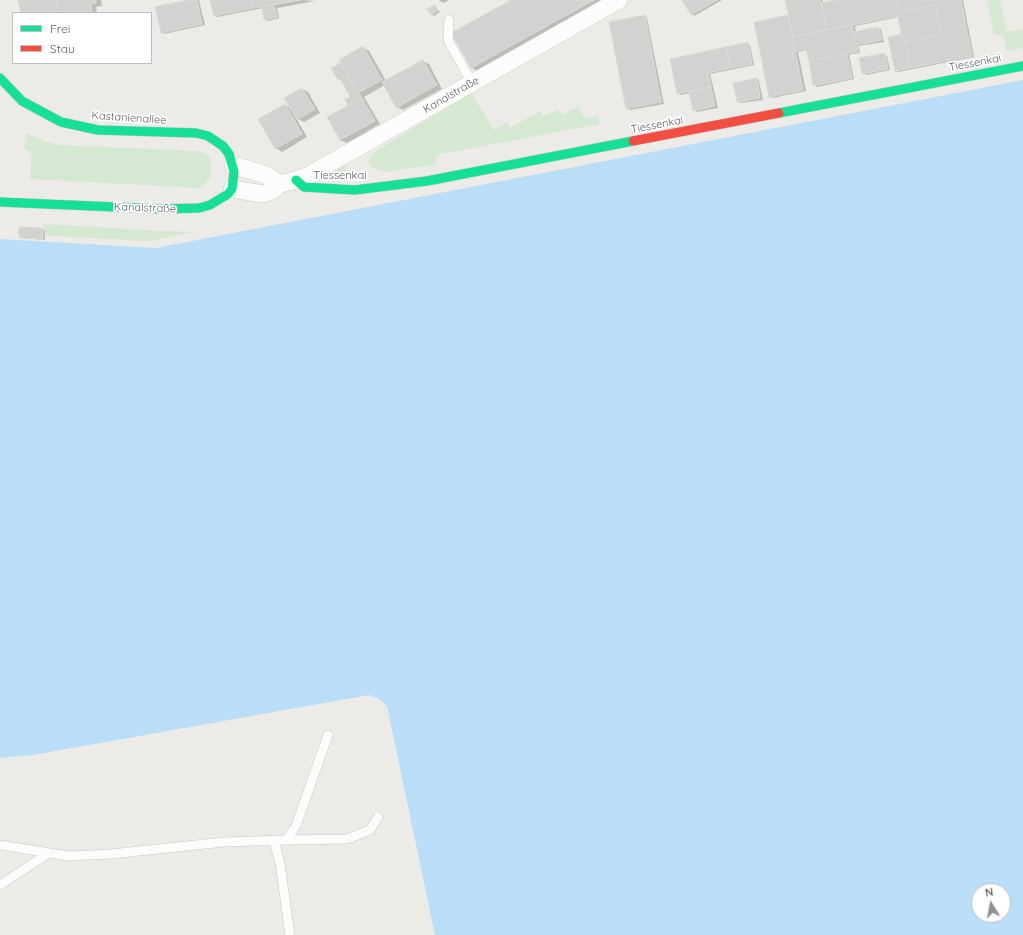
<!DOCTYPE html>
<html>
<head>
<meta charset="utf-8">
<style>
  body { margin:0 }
  #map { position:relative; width:1023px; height:935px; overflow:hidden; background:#ecebe7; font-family:Quicksand,sans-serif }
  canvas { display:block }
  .legend { position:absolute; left:12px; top:12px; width:140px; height:52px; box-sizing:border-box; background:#fff; border:1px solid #bebfc1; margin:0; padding:5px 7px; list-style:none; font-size:12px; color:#5c6065 }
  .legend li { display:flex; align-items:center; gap:8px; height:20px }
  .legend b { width:20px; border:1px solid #bebfc1 }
  .north { position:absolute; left:971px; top:883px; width:40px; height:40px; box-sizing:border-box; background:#fff; border:1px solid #bebfc1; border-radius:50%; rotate:350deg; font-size:11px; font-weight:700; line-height:16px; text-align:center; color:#5c6065 }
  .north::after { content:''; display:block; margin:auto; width:14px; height:18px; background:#8e9192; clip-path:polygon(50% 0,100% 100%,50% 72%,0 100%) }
</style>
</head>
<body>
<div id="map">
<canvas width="1023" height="935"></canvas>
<ul class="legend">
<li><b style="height:5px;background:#16e098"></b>Frei</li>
<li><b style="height:5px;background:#f24e42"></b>Stau</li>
</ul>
<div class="north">N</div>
</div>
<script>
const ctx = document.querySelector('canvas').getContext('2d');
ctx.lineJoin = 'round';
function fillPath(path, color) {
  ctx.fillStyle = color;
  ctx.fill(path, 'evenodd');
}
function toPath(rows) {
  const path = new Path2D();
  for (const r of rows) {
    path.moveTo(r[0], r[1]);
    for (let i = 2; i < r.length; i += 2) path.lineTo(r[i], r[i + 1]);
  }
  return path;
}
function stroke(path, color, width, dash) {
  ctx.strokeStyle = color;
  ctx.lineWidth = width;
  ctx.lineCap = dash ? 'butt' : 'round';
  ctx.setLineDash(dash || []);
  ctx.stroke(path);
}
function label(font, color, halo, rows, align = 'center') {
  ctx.font = font + ' Quicksand,sans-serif';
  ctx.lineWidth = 3.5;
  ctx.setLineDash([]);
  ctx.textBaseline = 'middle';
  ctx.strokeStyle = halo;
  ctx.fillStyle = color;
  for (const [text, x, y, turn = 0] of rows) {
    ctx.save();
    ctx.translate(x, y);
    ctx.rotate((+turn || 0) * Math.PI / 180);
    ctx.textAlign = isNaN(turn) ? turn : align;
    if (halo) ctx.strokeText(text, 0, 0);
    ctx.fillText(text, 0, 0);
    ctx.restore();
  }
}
fillPath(toPath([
  [987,0,1000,0,1007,32,1023,29,1023,48,1006,51,1003,35,994,34],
  [471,93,494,130,507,122,510,128,540,111,544,117,558,109,562,115,578,106,585,119,598,116,599,124,436,155,436,164,385,172,372,168,369,162,371,156,376,151],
  [27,133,44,141,59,145,199,151,209,156,212,166,211,176,206,183,199,188,30,179,32,154,24,148],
  [344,163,349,181,321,178],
  [43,224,162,231,195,232,150,241,51,236,45,233]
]), '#d5e8d2');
fillPath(toPath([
  [1023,80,1023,935,435,935,387,706,379,699,369,695,33,755,0,758,0,239,156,248],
  [979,891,1003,891,1003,915,979,915]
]), '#badef7');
fillPath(toPath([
  [19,0,101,0,102,6,96,7,97,13,22,13],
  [191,0,199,0,205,25,164,34,161,32],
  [211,0,291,0,275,3,275,5,302,0,315,1,277,8,279,18,268,21,265,19,263,8,217,17,215,16],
  [439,0,449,0,443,3],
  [512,0,612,0,481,73,472,68,453,33],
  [683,0,722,0,694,16],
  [786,0,822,0,823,3,840,0,963,0,974,57,898,72,895,71,903,35,899,17,855,26,856,32,879,28,881,29,884,42,858,46,860,53,849,55,854,79,817,87,814,85,807,50,798,52,806,91,772,98,770,96,755,23,790,16],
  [435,6,440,12,434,16,431,14],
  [645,16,647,18,664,104,630,110,627,109],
  [747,43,750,45,754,65,710,74,718,108,697,112,694,110,690,93,681,95,678,94],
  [363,47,369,51,386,81,423,61,429,64,442,89,403,110,397,107,385,85,364,97,380,124,347,143,340,140,351,97,343,82,338,78,342,63],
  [884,54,887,56,890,70,866,75,863,73],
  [757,79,759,81,763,100,741,103,738,102,734,83],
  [302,89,308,92,320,113,304,122,296,118,307,137,282,152,276,148,285,105,292,109],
  [43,229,45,231,45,240,20,238]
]), '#0003');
const building = toPath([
  [18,0,56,0,58,13,21,13,18,0],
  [56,0,96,0,96,3,91,4,92,13,58,13,56,0],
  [187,0,197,0,202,24,161,33,155,7,187,0],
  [210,0,251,0,253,8,214,16,210,0],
  [251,0,260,0,262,7,253,8,251,0],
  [260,0,269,0,270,5,262,7,260,0],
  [269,0,297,0,270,5,269,0],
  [511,0,594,0,471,68,451,33,511,0],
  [682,0,717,0,691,15,682,0],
  [785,0,820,0,826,30,793,37,785,0],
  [835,0,897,0,899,12,898,16,826,30,821,3,835,0],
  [897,0,961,0,972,56,910,68,905,42,941,35,935,5,899,12,897,0],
  [274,4,277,17,264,20,262,7,274,4],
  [435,5,438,10,431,15,427,9,435,5],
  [935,5,941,35,905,42,901,34,898,16,899,12,935,5],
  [645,15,661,102,626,109,609,22,645,15],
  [788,15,803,90,769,97,754,22,788,15],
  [852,25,858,52,809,61,806,49,795,51,793,37,852,25],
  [879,27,882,40,856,45,853,32,879,27],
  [901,34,905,42,910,68,895,71,888,37,901,34],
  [748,42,752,64,730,68,726,47,748,42],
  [363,46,382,80,358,93,339,60,363,46],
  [726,47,730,68,708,73,711,87,677,94,670,59,726,47],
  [885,53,888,69,862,74,859,58,885,53],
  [847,54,852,78,813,86,809,61,847,54],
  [423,60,437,85,396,108,382,82,423,60],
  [341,63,362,98,348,106,345,99,350,97,340,77,337,79,331,68,341,63],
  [757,78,760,98,737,102,733,83,757,78],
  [711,87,715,106,693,111,689,92,711,87],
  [302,88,315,109,297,120,284,98,302,88],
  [362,98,375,121,340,140,327,117,362,98],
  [285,104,302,134,275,149,258,119,285,104],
  [19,227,43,228,43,239,19,238,19,227]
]);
fillPath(building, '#d3d2d0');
stroke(building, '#dcdad6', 1);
const lane = toPath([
  [449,20,448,40,472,83],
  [286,840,347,839,370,830,378,817],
  [274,841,280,863,290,935],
  [0,845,68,856,111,854,224,842,286,840,296,826,328,735],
  [0,885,49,853]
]);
const street = toPath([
  [233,165,266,175,280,184],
  [232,189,263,194,272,191,280,184,296,180,309,175,619,0]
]);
const fast = toPath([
  [0,78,22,101,61,122,98,130,196,133,208,136,223,146,229,154,234,172,232,189,228,194,210,205,199,208,161,209,0,202],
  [779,113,1023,66],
  [296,180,304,187,355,190,427,181,633,141]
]);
const jam = toPath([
  [633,141,779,113]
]);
stroke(lane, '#c9c9c9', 10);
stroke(street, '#c9c9c9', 18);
stroke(fast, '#c9c9c9', 10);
stroke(jam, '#c9c9c9', 10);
stroke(lane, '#fcfcfb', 9);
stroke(street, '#fcfcfb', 17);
stroke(fast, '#16e098', 9);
stroke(jam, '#f24e42', 9);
label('11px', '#5c6065', '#fff', [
  ["Tiessenkai",975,63,-11],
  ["Kanalstraße",451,95,-30],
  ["Kastanienallee",129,118,4],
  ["Tiessenkai",657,125,-11],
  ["Tiessenkai",340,176],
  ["Kanalstraße",145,208,2]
]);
</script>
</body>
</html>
